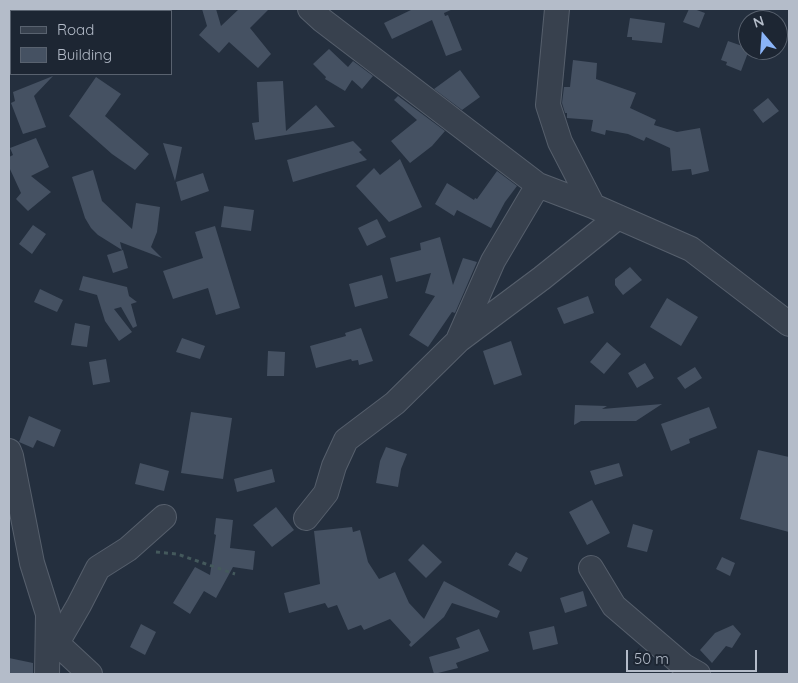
<!DOCTYPE html>
<html>
<head>
<meta charset="utf-8">
<style>
  body { margin:0 }
  #map { position:relative; width:798px; height:683px; overflow:hidden; background:#242f3e; font-family:Quicksand,sans-serif }
  canvas { display:block }
  .frame { position:absolute; inset:0; border:10px solid #b4bcc9; pointer-events:none }
  .legend { position:absolute; left:10px; top:10px; width:162px; height:65px; box-sizing:border-box; background:#1d2633; border:1px solid #59626f; margin:0; padding:6px 9px; list-style:none; font-size:15px; color:#b4bcc9 }
  .legend li { display:flex; align-items:center; gap:10px; height:25px }
  .legend b { width:25px; border:1px solid #59626f }
  .north { position:absolute; left:738px; top:10px; width:50px; height:50px; box-sizing:border-box; background:#1d2633; border:1px solid #59626f; border-radius:50%; rotate:342deg; font-size:14px; font-weight:700; line-height:20px; text-align:center; color:#b4bcc9 }
  .north::after { content:''; display:block; margin:auto; width:18px; height:22px; background:#8ab4f8; clip-path:polygon(50% 0,100% 100%,50% 72%,0 100%) }
  .scale { position:absolute; left:626px; top:650px; width:131px; height:22px; box-sizing:border-box; border:2px solid #b4bcc9; border-top:0; padding-left:6px; font-size:15px; line-height:18px; white-space:nowrap; color:#b4bcc9; -webkit-text-stroke:4px #1d2633; paint-order:stroke }
</style>
</head>
<body>
<div id="map">
<canvas width="798" height="683"></canvas>
<div class="frame"></div>
<ul class="legend">
<li><b style="height:6px;background:#38414e"></b>Road</li>
<li><b style="height:14px;background:#455162"></b>Building</li>
</ul>
<div class="north">N</div>
<div class="scale">50 m</div>
</div>
<script>
const ctx = document.querySelector('canvas').getContext('2d');
ctx.lineJoin = 'round';
function fillPath(path, color) {
  ctx.fillStyle = color;
  ctx.fill(path, 'evenodd');
}
function toPath(rows) {
  const path = new Path2D();
  for (const r of rows) {
    path.moveTo(r[0], r[1]);
    for (let i = 2; i < r.length; i += 2) path.lineTo(r[i], r[i + 1]);
  }
  return path;
}
function stroke(path, color, width, dash) {
  ctx.strokeStyle = color;
  ctx.lineWidth = width;
  ctx.lineCap = dash ? 'butt' : 'round';
  ctx.setLineDash(dash || []);
  ctx.stroke(path);
}
fillPath(toPath([
  [202,9,216,9,221,26,239,9,269,9,250,28,271,54,258,68,229,42,219,53,199,35,207,26],
  [413,9,453,9,444,13,445,16,448,15,462,50,446,56,432,20,392,39,384,23],
  [689,9,694,9,705,13,699,28,683,22],
  [630,18,665,23,662,43,632,40,632,37,627,37],
  [728,41,748,48,749,50,741,71,726,65,727,62,721,60],
  [329,49,348,67,353,61,373,76,362,89,352,80,345,91,325,79,326,77,313,64],
  [573,60,597,63,596,79,636,93,630,108,656,120,654,125,677,132,700,128,709,171,692,175,691,169,672,171,670,148,646,137,644,141,628,134,606,130,605,135,591,131,593,120,567,118,567,113,565,113,562,103,564,87,570,87],
  [460,70,480,97,462,110,434,89],
  [53,76,34,96,46,127,23,134,11,103,15,101,13,92],
  [96,77,121,94,105,116,149,154,135,170,112,154,69,116],
  [283,81,286,131,316,105,335,127,255,140,252,123,259,122,257,82],
  [398,96,445,131,432,146,410,163,391,141,417,120,394,100],
  [768,98,779,111,763,123,753,110],
  [36,138,49,167,31,176,51,192,28,211,16,199,21,193,9,167,9,157,13,155,10,148],
  [353,141,362,150,359,152,367,160,293,182,287,160],
  [163,143,182,147,175,181],
  [400,159,422,207,389,222,356,186,374,168,380,175],
  [93,170,102,201,132,229,136,203,160,207,157,232,151,247,162,258,120,242,122,250,98,235,91,228,85,218,72,177],
  [497,171,517,186,505,202,491,228,457,210,454,216,435,204,447,183,474,200,475,198,477,199],
  [203,173,209,191,181,201,176,182],
  [224,206,254,210,251,231,221,227],
  [377,219,386,237,367,246,358,228],
  [33,225,46,234,32,254,19,244],
  [215,226,240,308,216,315,208,288,173,299,163,271,203,258,195,232],
  [440,237,453,285,463,258,477,262,455,313,452,312,428,347,409,335,435,296,425,293,431,273,396,282,390,258,421,250,420,243],
  [123,250,128,268,113,273,107,255],
  [630,267,642,280,623,295,615,285,615,279],
  [382,275,388,298,355,307,349,284],
  [83,276,127,287,129,296,137,302,131,304,137,326,133,328,121,307,114,309,132,332,119,341,105,321,97,295,79,290],
  [40,289,63,300,57,312,34,302],
  [588,296,594,313,564,324,557,308],
  [667,298,698,317,681,346,650,327],
  [75,323,90,326,87,347,71,345],
  [361,328,373,361,359,365,358,360,352,361,351,359,316,368,310,346,346,336,345,333],
  [182,338,205,346,200,359,176,352],
  [511,341,522,375,494,385,483,351],
  [607,342,621,354,604,374,590,362],
  [268,351,285,352,284,376,267,376],
  [106,359,110,382,93,385,89,362],
  [645,363,654,378,637,388,628,373],
  [695,367,702,378,685,389,677,378],
  [662,404,636,421,581,421,574,425,575,405,607,406,602,409],
  [709,407,717,428,689,439,690,443,671,451,661,424],
  [191,412,232,418,223,479,181,473],
  [29,416,61,430,54,447,37,440,33,448,19,442],
  [386,447,407,454,401,469,398,487,376,483,380,461],
  [758,450,789,457,789,532,740,519],
  [140,463,169,471,164,491,135,484],
  [619,463,623,476,595,485,590,471],
  [272,469,275,482,237,492,234,479],
  [592,500,610,533,587,545,569,512],
  [276,507,294,530,272,547,253,525],
  [216,518,233,520,230,548,255,551,253,570,233,567,216,598,204,591,190,614,173,603,195,567,210,575,216,535,214,534],
  [633,524,653,530,647,552,627,547],
  [352,527,353,532,360,530,368,562,379,579,395,572,409,603,424,619,444,581,500,611,497,618,452,603,444,617,411,647,409,645,411,642,390,619,364,630,361,625,348,630,337,605,328,608,325,603,289,613,284,593,320,584,314,531],
  [423,544,442,562,426,578,408,560],
  [516,552,528,558,521,572,508,565],
  [722,557,735,563,730,576,716,569],
  [583,591,587,606,565,613,560,598],
  [141,624,156,632,145,655,130,647],
  [733,625,741,634,732,648,726,646,712,663,700,650,715,633],
  [554,626,558,644,533,650,529,632],
  [479,629,489,651,456,663,458,668,434,674,429,657,460,648,456,638],
  [9,658,33,663,33,674,9,674]
]), '#455162');
const minor = toPath([
  [310,9,322,20,538,185,593,206,691,249,789,324],
  [557,9,548,105,560,142,593,206],
  [59,11,64,9],
  [9,35,11,36],
  [459,338,493,261,538,185],
  [9,451,11,456,32,563,48,614,47,674],
  [306,518,326,493,334,466,346,440,395,403,459,340,542,278,618,217],
  [591,568,614,606,684,666,698,674],
  [48,635,90,674],
  [57,643,79,605,98,568,128,549,164,517]
]);
stroke(minor, '#565f6c', 26);
stroke(toPath([
  [156,552,177,554,235,574]
]), '#44595c', 3, [4, 4]);
stroke(minor, '#38414e', 24);
</script>
</body>
</html>
